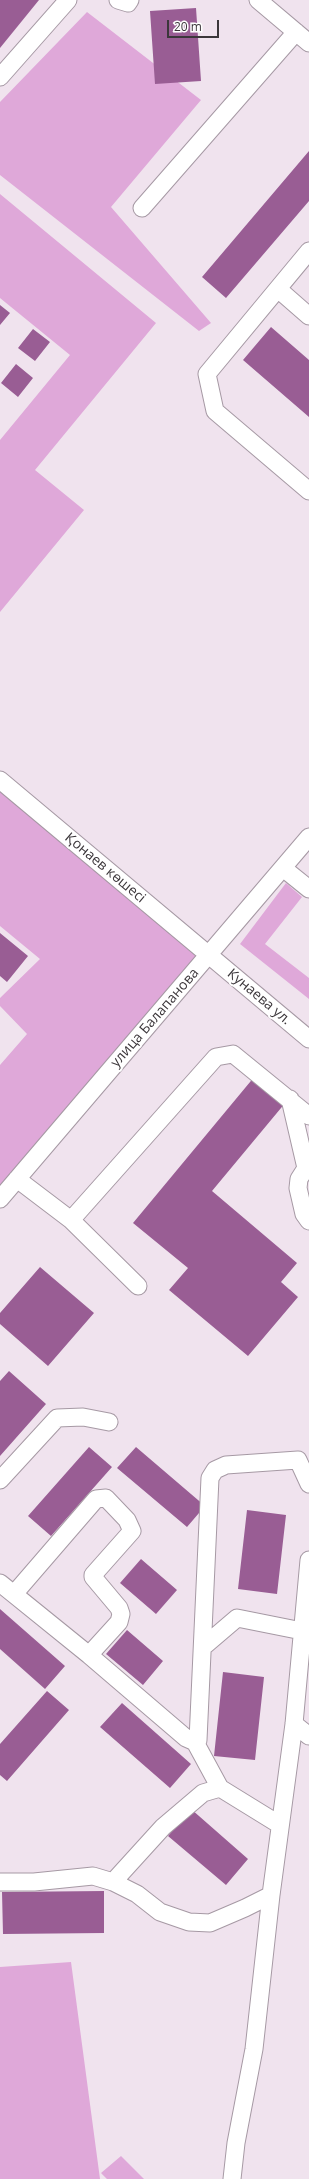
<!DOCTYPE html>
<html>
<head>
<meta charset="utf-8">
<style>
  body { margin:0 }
  #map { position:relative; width:309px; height:2179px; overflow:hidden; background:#f0e3ee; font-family:"Open Sans",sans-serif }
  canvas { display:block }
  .scale { position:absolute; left:167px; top:20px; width:52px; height:18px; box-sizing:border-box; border:2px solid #3b363a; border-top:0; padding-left:5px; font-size:12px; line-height:14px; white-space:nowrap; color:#3b363a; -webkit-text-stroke:3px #fff; paint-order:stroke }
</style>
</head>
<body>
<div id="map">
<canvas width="309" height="2179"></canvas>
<div class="scale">20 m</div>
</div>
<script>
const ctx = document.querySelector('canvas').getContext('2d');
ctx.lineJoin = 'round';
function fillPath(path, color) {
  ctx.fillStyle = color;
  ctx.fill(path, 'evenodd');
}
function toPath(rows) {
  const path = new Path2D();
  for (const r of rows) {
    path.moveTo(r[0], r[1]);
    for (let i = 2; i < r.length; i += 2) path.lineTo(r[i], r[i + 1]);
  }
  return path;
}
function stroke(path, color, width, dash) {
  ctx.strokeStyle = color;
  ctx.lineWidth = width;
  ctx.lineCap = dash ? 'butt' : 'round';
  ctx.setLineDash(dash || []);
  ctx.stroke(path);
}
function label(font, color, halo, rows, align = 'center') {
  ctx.font = font + ' "Open Sans",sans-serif';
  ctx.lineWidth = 4;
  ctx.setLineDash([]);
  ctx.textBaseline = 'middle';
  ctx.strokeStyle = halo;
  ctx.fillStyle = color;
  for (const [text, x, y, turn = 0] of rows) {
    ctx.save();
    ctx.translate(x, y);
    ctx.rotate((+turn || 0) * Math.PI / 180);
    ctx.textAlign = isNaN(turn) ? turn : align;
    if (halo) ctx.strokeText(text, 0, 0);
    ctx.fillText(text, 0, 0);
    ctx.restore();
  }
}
fillPath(toPath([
  [87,12,201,100,111,207,211,323,199,331,0,175,0,102],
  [0,194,156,323,35,470,84,510,0,612,0,440,70,355,0,298],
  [0,788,202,958,0,1190,0,1065,27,1034,0,1006,0,998,40,959,0,926],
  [286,883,302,897,265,944,309,978,309,999,240,944],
  [71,1962,100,2179,0,2179,0,1967],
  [121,2156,144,2179,107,2179,101,2173]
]), '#dfa8d9');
fillPath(toPath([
  [0,0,39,0,0,48],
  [196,8,201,81,155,84,150,11],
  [309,151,309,201,226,298,202,277],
  [0,305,10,313,0,325],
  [271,327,309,360,309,417,243,360],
  [33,329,50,342,35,361,18,348],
  [16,364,33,378,18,397,1,383],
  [0,933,28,956,7,982,0,976],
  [255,1076,286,1102,212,1191,297,1263,281,1282,298,1297,248,1356,169,1290,188,1268,133,1223],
  [40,1267,94,1313,48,1366,0,1324,0,1313],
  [9,1371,46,1404,0,1456,0,1381],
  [89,1447,112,1467,51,1536,28,1516],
  [136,1447,205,1506,187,1527,117,1468],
  [247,1510,286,1515,277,1594,238,1589],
  [141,1559,177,1590,156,1614,120,1583],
  [0,1609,65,1666,45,1689,0,1649],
  [127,1630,163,1661,143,1685,106,1654],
  [223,1672,264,1677,255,1760,214,1756],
  [47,1691,69,1710,7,1781,0,1775,0,1744],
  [122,1703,191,1764,170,1788,100,1727],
  [191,1809,248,1859,226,1885,168,1836],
  [104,1891,104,1933,3,1934,2,1892]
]), '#995d94');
const minor = toPath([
  [118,0,128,3,130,0],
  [258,0,309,43],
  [0,77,68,0],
  [142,208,296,32],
  [309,251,207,374,215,411,309,491],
  [278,289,309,316],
  [0,780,309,1039],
  [283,868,309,889],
  [290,1099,306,1168,309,1171],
  [306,1168,299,1179,298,1188,304,1214,309,1221],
  [17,1179,71,1220,138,1286],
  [0,1199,309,837],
  [71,1220,216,1057,233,1054,309,1116],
  [0,1480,57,1418,83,1417,109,1422],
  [0,1583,89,1655,186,1738,195,1742,198,1740,210,1478,215,1470,226,1465,298,1460,309,1484],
  [14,1594,96,1499,106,1498,127,1520,132,1531,93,1575,93,1577,119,1608,121,1614,119,1622,89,1655],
  [203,1647,237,1618,302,1631],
  [294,1724,309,1736],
  [195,1742,220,1788],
  [0,1882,34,1882,93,1876,113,1882,137,1894,160,1912,189,1922,210,1923,245,1908,271,1895],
  [113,1882,163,1827,203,1793,220,1788,280,1825],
  [232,2179,236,2143,254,2049,271,1895,294,1724,309,1560]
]);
stroke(minor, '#a699a4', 19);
stroke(minor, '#fff', 17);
label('14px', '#3b363a', '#fff', [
  ["Қонаев көшесі",105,868,40],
  ["Кунаева ул.",259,997,40],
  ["улица Балапанова",155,1018,-49]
]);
</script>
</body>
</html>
